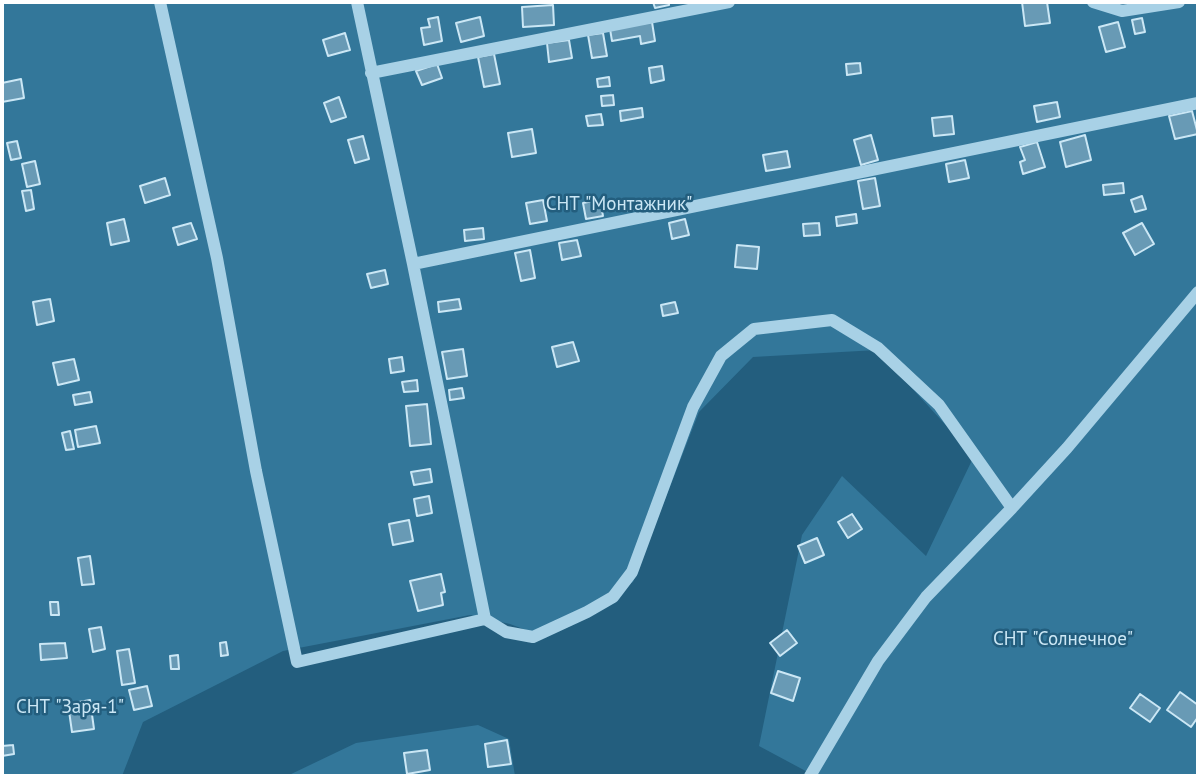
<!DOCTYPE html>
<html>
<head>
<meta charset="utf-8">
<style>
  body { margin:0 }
  #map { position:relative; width:1200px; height:778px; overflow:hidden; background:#235e7e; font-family:"PT Sans",sans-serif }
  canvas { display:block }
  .frame { position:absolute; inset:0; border:4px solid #fff; pointer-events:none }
</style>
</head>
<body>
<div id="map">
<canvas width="1200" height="778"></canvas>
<div class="frame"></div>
</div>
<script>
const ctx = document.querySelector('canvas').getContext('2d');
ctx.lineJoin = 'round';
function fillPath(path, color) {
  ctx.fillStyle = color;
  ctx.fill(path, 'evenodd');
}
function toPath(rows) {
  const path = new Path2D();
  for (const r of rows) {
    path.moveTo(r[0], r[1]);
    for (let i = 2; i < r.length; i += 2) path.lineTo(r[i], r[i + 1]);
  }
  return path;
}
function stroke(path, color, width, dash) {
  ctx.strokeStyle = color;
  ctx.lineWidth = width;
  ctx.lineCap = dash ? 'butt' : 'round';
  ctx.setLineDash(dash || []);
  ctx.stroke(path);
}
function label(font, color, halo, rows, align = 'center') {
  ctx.font = font + ' "PT Sans",sans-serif';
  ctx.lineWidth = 5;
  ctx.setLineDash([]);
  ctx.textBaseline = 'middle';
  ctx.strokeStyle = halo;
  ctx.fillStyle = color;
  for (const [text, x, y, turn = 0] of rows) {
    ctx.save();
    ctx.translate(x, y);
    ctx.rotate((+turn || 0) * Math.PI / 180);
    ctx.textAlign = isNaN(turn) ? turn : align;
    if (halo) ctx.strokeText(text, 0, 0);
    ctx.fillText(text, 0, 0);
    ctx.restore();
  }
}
fillPath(toPath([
  [2,2,1198,2,1198,776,815,776,759,746,802,535,842,476,926,556,974,456,877,350,753,357,699,412,633,582,542,636,510,624,470,615,283,651,143,722,122,776,2,776],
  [478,725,509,739,515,776,287,776,356,743]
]), '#33779a');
const building = toPath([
  [653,2,669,2,669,5,655,8,653,2],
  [1022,2,1047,2,1050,23,1025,26,1022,2],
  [553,5,554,25,523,27,522,7,553,5],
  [438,17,442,41,424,45,421,28,430,27,428,19,438,17],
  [480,17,484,36,461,42,456,23,480,17],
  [1142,18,1145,32,1135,34,1132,20,1142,18],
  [652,22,655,41,641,44,640,36,612,41,610,29,652,22],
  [1118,22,1125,47,1106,52,1099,27,1118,22],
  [345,33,350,50,328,56,323,40,345,33],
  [603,33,607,56,592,58,588,35,603,33],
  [569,40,572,58,549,62,547,43,569,40],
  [494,54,500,84,484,87,478,57,494,54],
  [860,63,861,73,847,75,846,64,860,63],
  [437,64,442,78,422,85,416,71,437,64],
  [662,66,664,80,651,83,649,68,662,66],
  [609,77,610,86,598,87,597,79,609,77],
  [21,79,24,98,2,102,2,83,21,79],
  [613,95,614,105,602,106,601,96,613,95],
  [339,97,346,117,331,122,324,103,339,97],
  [1057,102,1060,117,1037,122,1034,106,1057,102],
  [642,108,643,117,621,121,620,111,642,108],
  [1192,111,1198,134,1175,139,1169,116,1192,111],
  [601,114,603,125,588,126,586,116,601,114],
  [952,116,954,134,934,136,932,118,952,116],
  [532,129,536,153,512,157,508,133,532,129],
  [871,135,878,160,861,165,854,140,871,135],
  [1085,135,1091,160,1066,167,1060,142,1085,135],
  [363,136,369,159,355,163,348,140,363,136],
  [17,141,21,158,11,160,7,143,17,141],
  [1037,142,1045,167,1023,174,1020,162,1025,160,1020,147,1037,142],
  [787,151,790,167,766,171,763,155,787,151],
  [965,160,969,178,949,182,946,164,965,160],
  [35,161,40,184,27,187,22,164,35,161],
  [165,178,170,195,145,203,140,186,165,178],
  [875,178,880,206,863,209,858,181,875,178],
  [1123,183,1124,193,1104,195,1103,185,1123,183],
  [31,190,34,209,26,211,22,191,31,190],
  [1142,196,1146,209,1135,212,1131,200,1142,196],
  [641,199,642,209,624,211,622,201,641,199],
  [543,200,547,221,530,224,526,203,543,200],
  [593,201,594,206,601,205,603,216,586,219,583,203,593,201],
  [856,214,857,223,837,226,836,217,856,214],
  [124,219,129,241,111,245,107,223,124,219],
  [685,219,689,235,672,239,669,223,685,219],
  [191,223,197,239,178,245,173,228,191,223],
  [819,223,820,235,804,236,803,224,819,223],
  [1142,223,1154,244,1135,255,1123,233,1142,223],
  [483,228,484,239,465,241,464,230,483,228],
  [577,240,581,256,562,260,559,243,577,240],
  [737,245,759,247,757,269,735,267,737,245],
  [530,250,535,278,521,281,515,253,530,250],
  [385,270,388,284,371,288,367,274,385,270],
  [50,299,54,321,37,325,33,302,50,299],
  [459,299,461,309,439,312,438,302,459,299],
  [675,302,678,313,663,316,661,305,675,302],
  [573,342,579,361,557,367,552,347,573,342],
  [463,349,467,376,447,379,442,352,463,349],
  [402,357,404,371,391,373,389,359,402,357],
  [74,359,79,380,58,385,53,363,74,359],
  [417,380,418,391,404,392,402,382,417,380],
  [462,388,464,398,450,400,449,390,462,388],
  [90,392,92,402,75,405,73,395,90,392],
  [427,404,431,444,410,446,406,406,427,404],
  [96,426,100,443,78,447,75,430,96,426],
  [70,431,74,449,66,450,62,433,70,431],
  [430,469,432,482,414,485,411,472,430,469],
  [429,496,432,513,417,516,414,499,429,496],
  [852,514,862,529,848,538,838,522,852,514],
  [409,520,413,541,393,545,389,524,409,520],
  [817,538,824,555,805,563,798,546,817,538],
  [90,556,94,584,82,585,78,558,90,556],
  [441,574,445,592,441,593,443,605,418,611,410,581,441,574],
  [50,602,58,602,59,615,51,615,50,602],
  [101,627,105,649,93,652,89,629,101,627],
  [787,630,797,643,780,656,770,643,787,630],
  [226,642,228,655,221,656,220,643,226,642],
  [65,643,67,658,41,660,40,644,65,643],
  [129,649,135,683,122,685,117,651,129,649],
  [178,655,179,669,171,669,170,656,178,655],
  [778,671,800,678,793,701,771,693,778,671],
  [147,686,152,706,134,710,129,690,147,686],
  [1180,692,1198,705,1198,717,1191,727,1167,710,1180,692],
  [1140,694,1160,708,1150,722,1130,708,1140,694],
  [90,700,94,729,72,732,68,704,90,700],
  [507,740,511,764,488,767,485,744,507,740],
  [13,745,14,754,2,756,2,746,13,745],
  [427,750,430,770,407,774,404,753,427,750]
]);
fillPath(building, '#689ab5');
stroke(building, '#cbe7f5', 2);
stroke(toPath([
  [160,2,217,258,256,471,297,662,485,619,413,264,357,2],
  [1093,2,1122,11,1179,2],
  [371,73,729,2],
  [413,264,1198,103],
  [485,619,506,632,533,637,587,612,613,597,632,572,693,407,721,356,754,329,832,320,878,348,939,405,1012,508],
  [810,776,878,661,926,597,1012,508,1067,448,1198,292]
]), '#a8d1e6', 12);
label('19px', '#cbe7f5', '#235e7e', [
  ["СНТ \"Монтажник\"",619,205],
  ["СНТ \"Солнечное\"",1063,640],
  ["СНТ \"Заря-1\"",70,708]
]);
</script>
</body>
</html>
